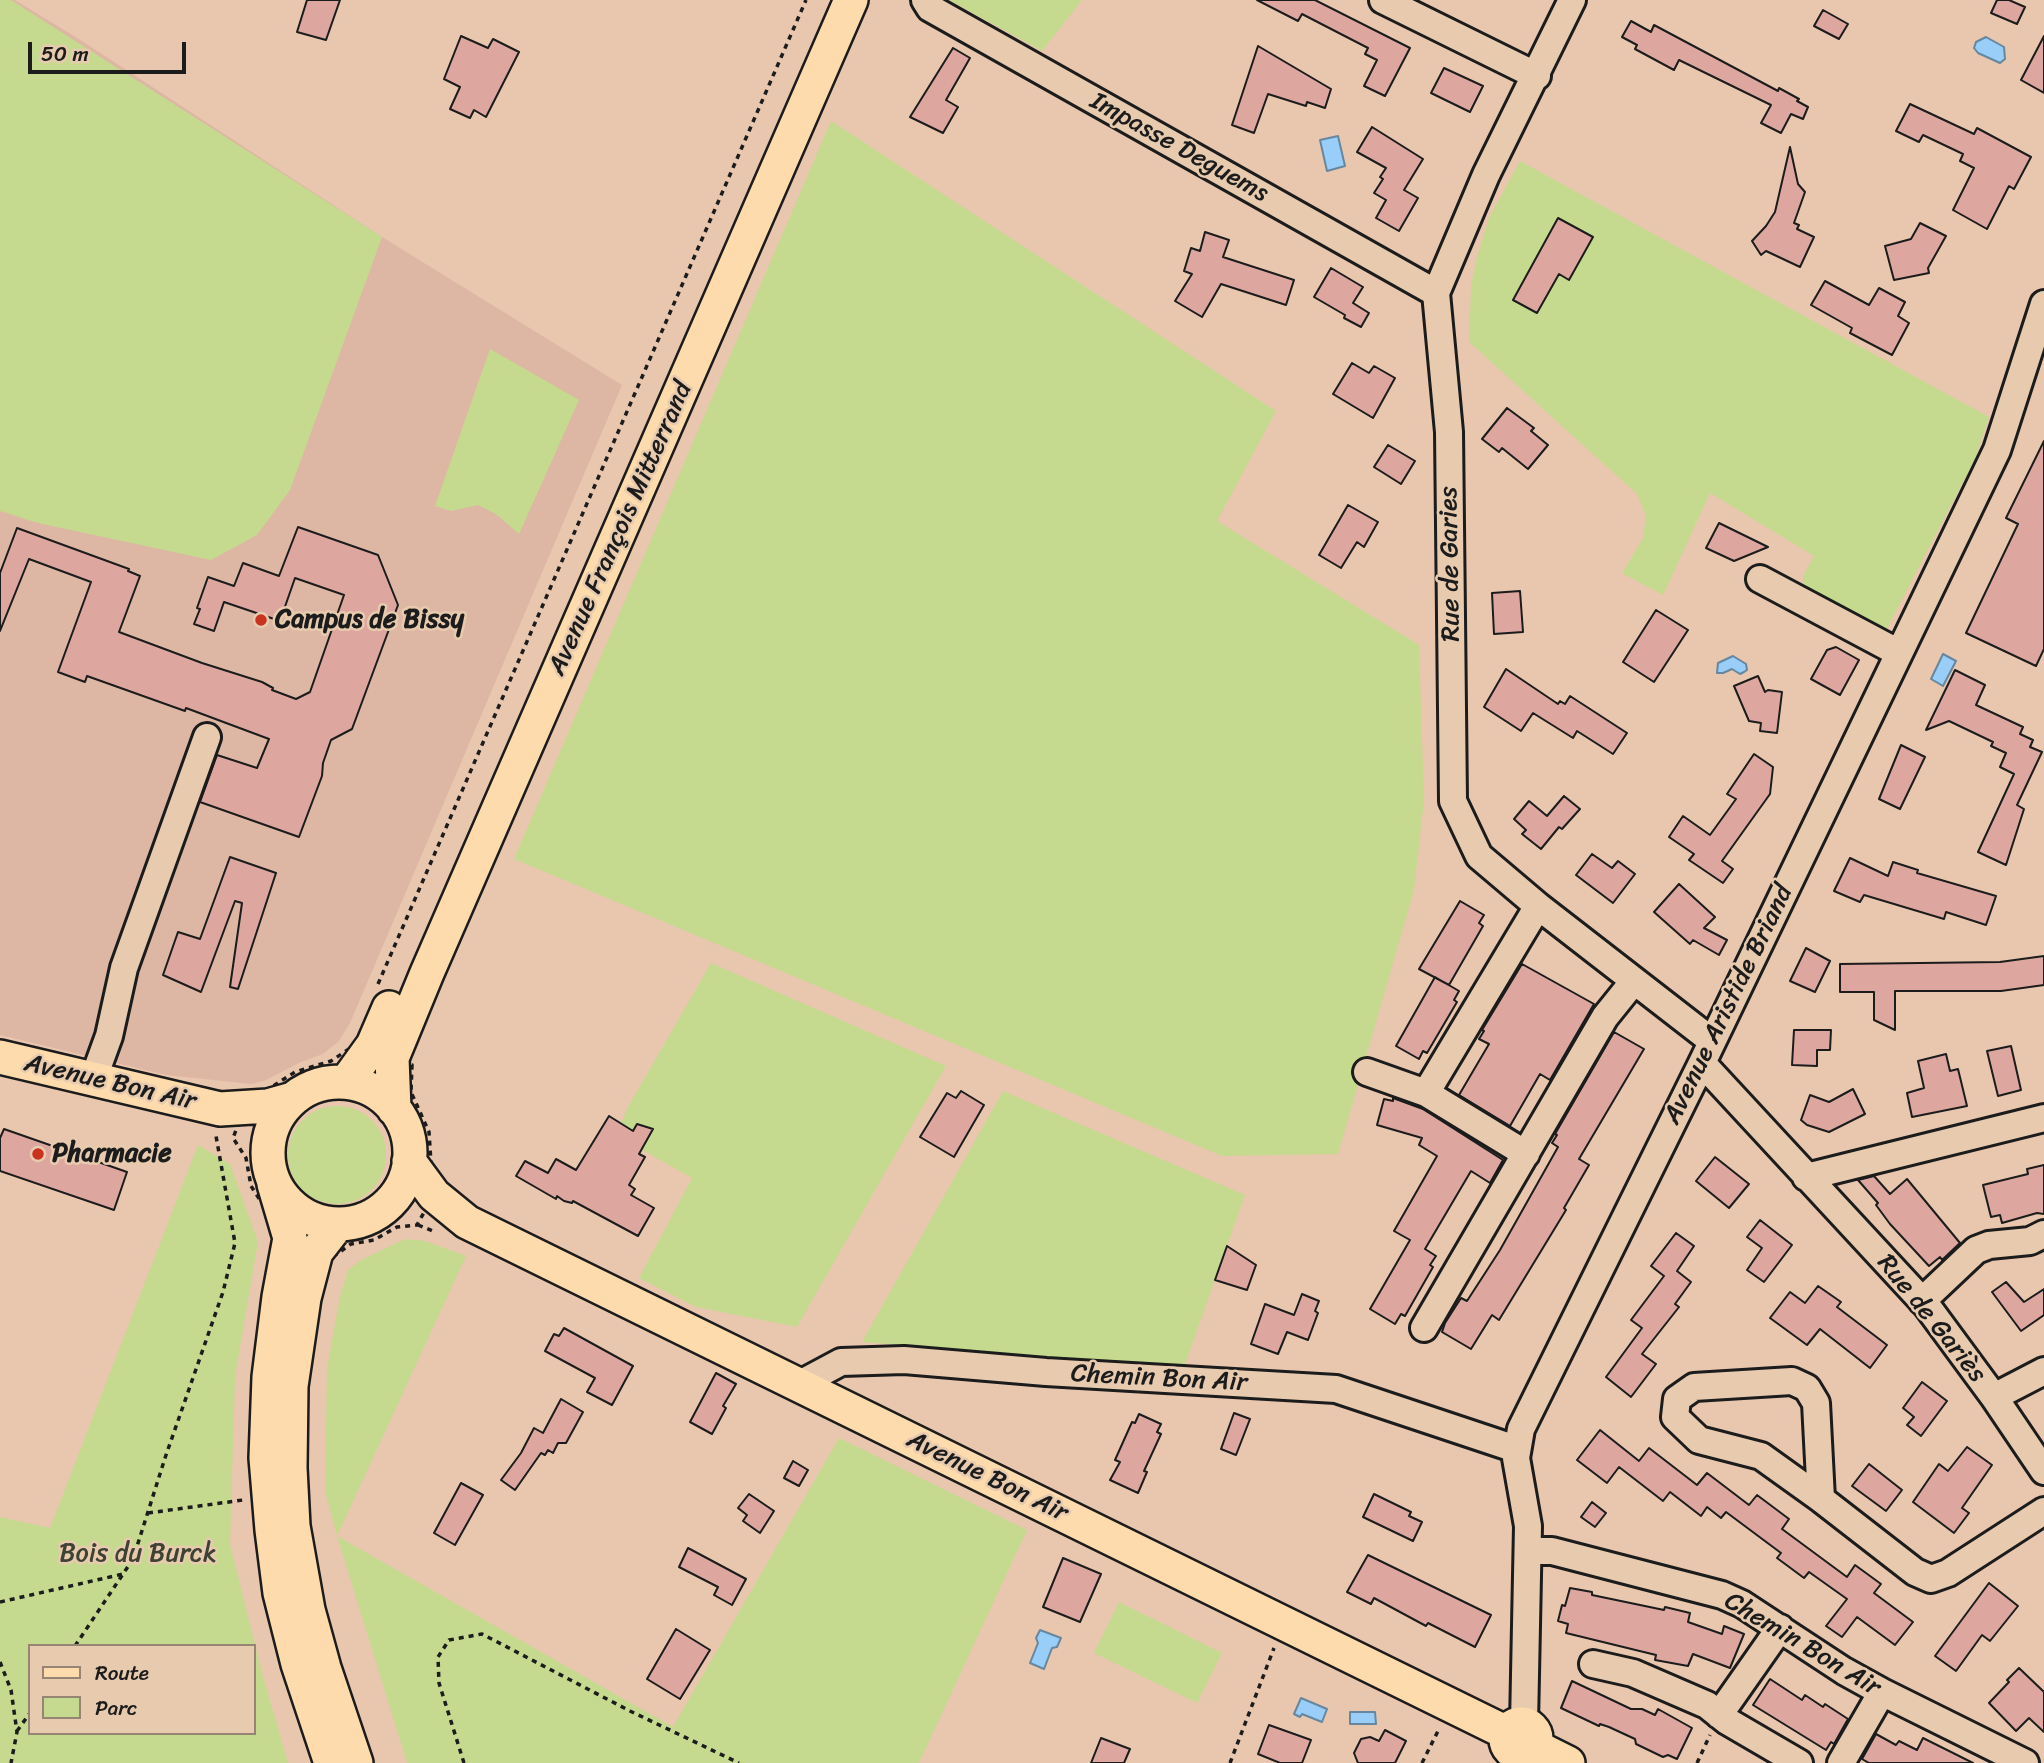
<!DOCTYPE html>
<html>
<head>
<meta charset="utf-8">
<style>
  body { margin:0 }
  #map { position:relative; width:2044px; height:1763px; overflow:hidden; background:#e9c6ae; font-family:Sriracha,sans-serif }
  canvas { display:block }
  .legend { position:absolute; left:28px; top:1644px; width:228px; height:91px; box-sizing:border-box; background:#e8cbaf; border:2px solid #968574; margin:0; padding:9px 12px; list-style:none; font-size:21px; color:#1c1c1c }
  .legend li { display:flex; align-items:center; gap:14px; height:35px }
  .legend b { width:35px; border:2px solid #968574 }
  .scale { position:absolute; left:28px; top:42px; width:158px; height:32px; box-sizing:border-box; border:4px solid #1c1c1c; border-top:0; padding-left:9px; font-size:21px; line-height:24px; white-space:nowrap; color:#1c1c1c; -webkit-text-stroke:5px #e8cbaf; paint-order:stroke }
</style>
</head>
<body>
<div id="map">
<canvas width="2044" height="1763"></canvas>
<ul class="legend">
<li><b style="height:9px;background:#fedbac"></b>Route</li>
<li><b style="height:19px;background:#c5da8f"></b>Parc</li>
</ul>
<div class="scale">50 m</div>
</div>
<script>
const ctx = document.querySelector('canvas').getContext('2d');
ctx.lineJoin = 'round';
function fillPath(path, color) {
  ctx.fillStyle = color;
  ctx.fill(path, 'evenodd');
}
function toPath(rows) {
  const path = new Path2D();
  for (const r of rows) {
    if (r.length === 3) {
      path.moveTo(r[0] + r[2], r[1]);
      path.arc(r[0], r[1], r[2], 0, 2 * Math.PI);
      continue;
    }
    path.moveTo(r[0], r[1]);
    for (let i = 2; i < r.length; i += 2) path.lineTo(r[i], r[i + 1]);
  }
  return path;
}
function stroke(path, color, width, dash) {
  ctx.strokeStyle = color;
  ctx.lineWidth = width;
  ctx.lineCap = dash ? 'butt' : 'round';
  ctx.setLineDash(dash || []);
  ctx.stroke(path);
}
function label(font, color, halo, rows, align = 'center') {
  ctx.font = font + ' Sriracha,sans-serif';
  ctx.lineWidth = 5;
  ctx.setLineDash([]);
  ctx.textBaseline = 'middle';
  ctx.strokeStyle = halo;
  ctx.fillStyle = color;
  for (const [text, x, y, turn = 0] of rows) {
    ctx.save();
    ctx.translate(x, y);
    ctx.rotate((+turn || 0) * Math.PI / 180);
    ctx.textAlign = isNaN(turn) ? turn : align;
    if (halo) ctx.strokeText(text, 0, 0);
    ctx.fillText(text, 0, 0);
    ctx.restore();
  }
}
fillPath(toPath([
  [0,0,15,0,82,41,382,237,622,385,350,1023,339,1041,323,1054,301,1062,264,1081,251,1084,166,1075,0,1035]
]), '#ddb7a4');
fillPath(toPath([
  [0,0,11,0,382,237,290,490,257,535,211,560,38,523,0,511],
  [949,0,1082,0,1042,51],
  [831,121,1276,411,1217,521,1419,645,1424,800,1414,890,1338,1154,1222,1156,514,859],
  [1520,161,1989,417,1975,459,1883,636,1803,588,1803,576,1814,556,1710,493,1663,595,1622,573,1643,538,1646,516,1637,494,1469,342,1471,286,1476,261,1489,218],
  [490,349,579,400,519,534,496,514,478,505,451,511,435,506],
  [711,963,946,1066,797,1327,696,1307,639,1278,692,1178,616,1135,628,1107],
  [1003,1091,1245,1195,1184,1367,862,1342],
  [337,1155,49],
  [198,1145,230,1164,258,1242,235,1376,230,1544,261,1669,288,1763,0,1763,0,1517,50,1528],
  [30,1646,254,1646,254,1733,30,1733],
  [405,1239,425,1241,466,1256,337,1536,673,1727,839,1438,1027,1530,919,1763,407,1763,337,1536,325,1491,327,1368,340,1297,348,1270,361,1260],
  [1119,1602,1222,1653,1197,1703,1094,1653]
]), '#c5da8f');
const water = toPath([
  [1986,37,2004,47,2005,59,2000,63,1978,53,1974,48,1976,42,1986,37],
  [1338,136,1345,166,1327,171,1320,140,1338,136],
  [1943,654,1956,661,1943,686,1931,679,1943,654],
  [1733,656,1746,664,1747,670,1744,672,1740,674,1732,669,1723,673,1717,673,1718,663,1733,656],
  [1040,1630,1061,1638,1057,1647,1052,1648,1044,1669,1030,1663,1038,1643,1036,1638,1040,1630],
  [1301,1698,1327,1709,1322,1722,1302,1714,1300,1717,1294,1714,1301,1698],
  [1350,1712,1375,1712,1376,1724,1350,1724,1350,1712]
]);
fillPath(water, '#98cef7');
stroke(water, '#66879f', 2);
const building = toPath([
  [307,0,340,0,326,40,297,32,307,0],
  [1257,0,1315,0,1410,48,1385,96,1364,86,1377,60,1365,54,1368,48,1302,14,1298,21,1257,0],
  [1997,0,2009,0,2025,7,2017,24,1991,13,1997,0],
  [1823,10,1848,24,1839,39,1814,26,1823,10],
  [1631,21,1651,32,1654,25,1778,91,1779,88,1799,99,1797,101,1808,107,1803,119,1791,114,1781,133,1761,123,1771,105,1679,60,1674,70,1635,49,1637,45,1622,37,1631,21],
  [461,36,488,48,493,39,519,52,486,117,474,110,470,118,450,109,460,87,444,79,461,36],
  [2044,36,2044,93,2021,80,2044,36],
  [1258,46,1331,89,1325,108,1307,102,1306,106,1268,94,1254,133,1232,125,1258,46],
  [953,48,970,58,946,100,958,107,943,133,910,117,953,48],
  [1444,68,1483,86,1470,112,1431,93,1444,68],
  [1910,104,1974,134,1977,128,2031,157,2014,189,2009,186,1987,229,1953,210,1974,168,1960,161,1963,154,1923,135,1919,142,1896,131,1910,104],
  [1372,127,1423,159,1404,190,1418,198,1399,231,1376,218,1386,200,1374,193,1383,179,1380,177,1386,168,1357,152,1372,127],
  [1790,147,1798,184,1805,192,1794,223,1799,225,1797,229,1814,237,1800,267,1766,251,1761,255,1752,241,1766,226,1775,212,1790,147],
  [1558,218,1593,237,1569,280,1559,274,1537,313,1513,300,1558,218],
  [1920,223,1946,236,1928,268,1929,273,1894,280,1885,246,1911,239,1920,223],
  [1205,232,1229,240,1223,257,1294,280,1286,305,1221,284,1202,317,1175,301,1192,274,1184,271,1191,248,1200,251,1205,232],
  [1331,268,1363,287,1353,303,1369,313,1361,327,1344,318,1345,315,1314,297,1331,268],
  [1825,281,1869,305,1879,288,1905,302,1898,316,1909,323,1892,355,1850,333,1852,328,1811,305,1825,281],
  [1352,363,1369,373,1374,366,1395,378,1373,418,1333,394,1352,363],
  [1507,408,1534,428,1531,431,1548,445,1528,469,1502,448,1499,452,1482,439,1507,408],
  [2044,441,2044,649,2036,666,1966,633,2018,524,2006,518,2044,441],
  [1388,445,1415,461,1401,484,1374,467,1388,445],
  [1348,505,1378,522,1364,547,1357,542,1341,568,1319,555,1348,505],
  [1719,523,1768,547,1734,561,1706,548,1719,523],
  [298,527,378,555,398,605,352,729,331,740,323,763,322,776,299,837,200,802,217,755,257,768,269,739,186,708,185,711,87,676,85,682,58,672,91,582,29,559,0,631,0,573,17,528,129,569,128,571,140,576,119,632,202,663,262,682,273,688,272,690,296,699,310,692,344,595,295,578,280,621,224,602,214,631,194,624,200,609,197,608,208,577,234,586,243,563,279,576,298,527],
  [1520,591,1523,632,1494,634,1492,593,1520,591],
  [1656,610,1688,630,1654,682,1623,662,1656,610],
  [1836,647,1859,660,1840,695,1811,679,1827,650,1836,647],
  [1506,669,1558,704,1560,701,1565,704,1570,696,1627,733,1613,754,1577,731,1573,738,1533,713,1521,731,1484,707,1506,669],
  [1955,670,1985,685,1976,705,2023,727,2020,734,2033,740,2030,747,2042,752,2017,805,2024,809,2006,865,1978,852,2014,774,2000,767,2006,753,1991,746,1993,742,1949,721,1926,730,1955,670],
  [1758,676,1765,692,1768,690,1782,692,1777,733,1760,731,1761,723,1749,721,1734,686,1758,676],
  [1901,745,1925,757,1900,809,1879,799,1901,745],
  [1754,754,1773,767,1770,794,1722,861,1733,869,1723,883,1689,860,1694,854,1669,837,1683,816,1710,835,1736,799,1727,794,1754,754],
  [1564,796,1580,809,1562,829,1559,827,1541,849,1522,834,1526,830,1514,819,1529,801,1547,816,1564,796],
  [1592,854,1612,868,1618,861,1635,874,1613,903,1576,875,1592,854],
  [230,857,276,873,238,989,230,987,242,903,235,901,201,992,163,975,178,932,200,939,230,857],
  [1850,858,1888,876,1893,862,1918,870,1917,873,1996,896,1986,925,1946,912,1944,919,1864,895,1860,902,1834,891,1850,858],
  [1679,884,1715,917,1704,928,1727,940,1719,955,1693,940,1690,944,1654,912,1679,884],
  [1460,901,1484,915,1479,923,1483,926,1449,985,1419,969,1460,901],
  [1806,948,1830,961,1815,992,1790,981,1806,948],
  [2044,956,2044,985,2001,991,1895,991,1895,1030,1874,1020,1874,992,1840,992,1840,964,2000,962,2044,956],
  [1522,964,1594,1004,1550,1080,1540,1074,1510,1126,1459,1095,1489,1044,1479,1039,1484,1031,1482,1030,1522,964],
  [1435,977,1459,991,1454,1000,1457,1002,1427,1053,1423,1051,1419,1059,1396,1046,1435,977],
  [1794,1030,1831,1030,1830,1050,1817,1050,1817,1066,1792,1065,1794,1030],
  [1614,1032,1644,1049,1579,1159,1589,1165,1564,1208,1566,1210,1499,1320,1492,1315,1471,1349,1442,1332,1445,1323,1461,1298,1467,1301,1500,1250,1558,1147,1552,1143,1557,1135,1555,1134,1614,1032],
  [2011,1046,2021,1090,1998,1096,1987,1051,2011,1046],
  [1946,1054,1950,1071,1958,1069,1967,1106,1912,1117,1907,1093,1924,1088,1918,1061,1946,1054],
  [1853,1089,1865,1114,1829,1132,1807,1125,1801,1120,1810,1095,1829,1102,1853,1089],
  [961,1091,984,1105,954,1157,920,1137,947,1093,956,1098,961,1091],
  [1393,1098,1423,1109,1503,1160,1490,1183,1471,1171,1425,1249,1436,1256,1430,1265,1433,1267,1405,1316,1401,1314,1395,1324,1370,1309,1410,1240,1394,1231,1437,1156,1419,1145,1422,1138,1377,1125,1384,1099,1393,1101,1393,1098],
  [609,1116,633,1131,637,1124,653,1129,639,1154,645,1157,629,1185,635,1189,631,1195,654,1208,638,1236,573,1201,572,1203,564,1201,557,1196,556,1199,516,1176,525,1161,548,1173,556,1159,576,1170,609,1116],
  [4,1129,127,1172,114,1210,0,1171,0,1138,4,1129],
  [1715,1157,1749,1184,1729,1208,1696,1181,1715,1157],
  [2044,1165,2044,1214,2037,1213,2002,1223,2000,1215,1991,1217,1983,1185,2028,1174,2027,1169,2044,1165],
  [1874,1176,1890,1194,1907,1179,1960,1243,1942,1260,1940,1257,1929,1266,1890,1224,1876,1205,1878,1203,1858,1180,1874,1176],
  [1760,1220,1792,1245,1764,1282,1747,1270,1762,1248,1747,1237,1760,1220],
  [1676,1233,1694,1246,1677,1271,1691,1282,1675,1304,1679,1307,1642,1354,1656,1364,1631,1397,1606,1377,1642,1328,1631,1320,1664,1276,1651,1266,1676,1233],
  [1227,1246,1256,1265,1247,1290,1215,1280,1227,1246],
  [2006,1282,2024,1302,2044,1289,2044,1315,2021,1331,1992,1292,2006,1282],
  [1818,1286,1841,1302,1837,1307,1887,1345,1870,1368,1820,1329,1807,1345,1770,1318,1790,1292,1805,1303,1818,1286],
  [1302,1294,1319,1301,1315,1311,1318,1313,1308,1340,1287,1332,1278,1354,1251,1344,1265,1304,1294,1315,1302,1294],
  [564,1328,633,1366,612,1405,587,1392,595,1378,545,1351,554,1334,559,1336,564,1328],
  [716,1373,736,1384,723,1406,726,1408,712,1434,690,1422,716,1373],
  [1922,1382,1947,1401,1921,1436,1907,1425,1914,1417,1903,1408,1922,1382],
  [561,1399,583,1412,566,1443,558,1443,553,1453,548,1450,545,1455,541,1453,515,1490,501,1480,521,1453,534,1428,543,1433,561,1399],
  [1234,1413,1250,1419,1236,1455,1221,1449,1234,1413],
  [1139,1414,1161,1424,1157,1432,1161,1434,1144,1471,1147,1472,1138,1493,1110,1480,1120,1462,1115,1460,1132,1422,1135,1423,1139,1414],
  [1600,1430,1639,1461,1649,1448,1697,1485,1707,1473,1749,1505,1757,1495,1789,1519,1782,1529,1847,1577,1855,1565,1881,1584,1874,1593,1913,1622,1895,1645,1857,1617,1842,1637,1826,1626,1847,1599,1809,1572,1804,1578,1777,1558,1781,1553,1726,1512,1721,1518,1707,1507,1701,1516,1670,1492,1663,1501,1619,1467,1607,1483,1577,1460,1600,1430],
  [1967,1447,1992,1465,1962,1508,1969,1513,1954,1533,1913,1502,1939,1464,1948,1471,1967,1447],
  [793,1461,808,1470,799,1486,784,1478,793,1461],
  [1869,1464,1902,1490,1886,1511,1852,1486,1869,1464],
  [461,1483,483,1495,455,1545,434,1533,461,1483],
  [749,1494,774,1511,760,1533,743,1521,747,1515,738,1508,749,1494],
  [1374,1494,1411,1512,1409,1516,1422,1522,1413,1541,1363,1517,1374,1494],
  [1592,1502,1606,1513,1595,1527,1581,1517,1592,1502],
  [688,1548,746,1579,732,1605,714,1595,718,1587,679,1567,688,1548],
  [1368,1555,1491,1615,1475,1647,1428,1623,1426,1626,1374,1598,1371,1604,1347,1592,1368,1555],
  [1063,1558,1101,1574,1080,1622,1043,1607,1063,1558],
  [1989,1583,2018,1606,1990,1641,1982,1635,1956,1671,1935,1656,1989,1583],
  [1570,1588,1592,1592,1592,1595,1664,1610,1665,1607,1690,1613,1688,1622,1722,1634,1724,1626,1744,1634,1730,1668,1693,1654,1688,1666,1655,1660,1656,1655,1566,1633,1568,1624,1558,1621,1562,1605,1565,1606,1570,1588],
  [676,1629,710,1650,680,1699,647,1679,676,1629],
  [2019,1668,2044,1692,2044,1732,2029,1718,2016,1731,1989,1703,2009,1682,2007,1680,2019,1668],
  [1770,1679,1802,1700,1805,1695,1823,1707,1825,1704,1848,1719,1834,1744,1831,1742,1826,1750,1753,1705,1770,1679],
  [1572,1681,1631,1709,1642,1709,1655,1715,1658,1709,1692,1728,1677,1759,1668,1755,1663,1757,1636,1744,1635,1739,1609,1727,1600,1724,1599,1726,1561,1708,1572,1681],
  [1269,1725,1311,1740,1302,1763,1280,1763,1258,1754,1269,1725],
  [1385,1730,1406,1741,1395,1763,1358,1763,1354,1753,1361,1739,1370,1737,1379,1741,1385,1730],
  [1876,1734,1896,1745,1899,1741,1917,1750,1923,1738,1973,1763,1869,1763,1862,1759,1876,1734],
  [1101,1738,1130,1749,1124,1763,1091,1763,1101,1738]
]);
fillPath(building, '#dda7a0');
stroke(building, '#1c1c1c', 2);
const minor = toPath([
  [925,0,930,8,1436,293],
  [1383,0,1537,76],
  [1572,0,1486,175,1436,293,1449,432,1453,801,1479,856,1538,906,1712,1041],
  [1760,579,1899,653],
  [1702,1063,1927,1306,1994,1397,2044,1471],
  [1367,1072,1426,1093],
  [93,1080,109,1036,124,968,207,737],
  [1526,1154,1426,1093,1538,906],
  [1806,1177,2044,1118],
  [1922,1301,1976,1250,1989,1245,2030,1241,2044,1234],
  [1424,1328,1605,1017,1634,981],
  [798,1385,841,1362,904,1360,1046,1372,1336,1389,1516,1449],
  [1994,1397,2044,1371],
  [1821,1499,1816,1403,1807,1388,1792,1381,1694,1387,1677,1399,1675,1417,1699,1440,1761,1456,1821,1499,1915,1572,1931,1579,1948,1573,2044,1511],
  [1528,1551,1552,1551,1722,1595,1742,1604,1844,1671,1882,1692,2025,1763],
  [1593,1664,1633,1673,1707,1705,1727,1721,1799,1763],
  [1719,1715,1780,1628],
  [1524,1724,1528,1526,1516,1458,1521,1429,1702,1063,1997,450,2044,304],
  [1523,1763,1523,1754],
  [1841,1763,1882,1692]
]);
const major = toPath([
  [0,1057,220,1109,268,1106,293,1099],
  [347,1081,373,1045,389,1008],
  [339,1153,71],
  [394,1109,392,1058,427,973,851,0],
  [409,1161,434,1195,467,1222,1507,1733],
  [274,1184,290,1238,279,1297,269,1377,266,1458,272,1530,280,1593,298,1664,331,1763],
  [337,1225,316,1252,304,1298,291,1386,290,1468,293,1526,308,1610,324,1668,356,1763],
  [1521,1739,15],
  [1534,1746,1568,1763]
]);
stroke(minor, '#1c1c1c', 32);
stroke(major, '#1c1c1c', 38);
stroke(toPath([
  [378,984,806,0],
  [355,1045,412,1065,411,1092,429,1132,431,1163,441,1182,417,1225,397,1227,374,1240,351,1244,334,1256,289,1247,279,1244,271,1217,251,1186,246,1158,233,1138,250,1094,267,1090,295,1072,331,1061,355,1045],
  [418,1225,433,1231],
  [148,1513,243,1500],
  [0,1602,123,1574],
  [75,1646,133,1559,166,1455,223,1292,235,1243,216,1136],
  [0,1662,11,1690,17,1732,11,1763],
  [17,1731,30,1713],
  [464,1763,439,1683,438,1657,449,1640,482,1634,630,1711,739,1763],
  [1230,1763,1274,1648],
  [1422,1763,1439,1729],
  [1697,1763,1710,1735]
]), '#1c1c1c', 3.5, [5, 5]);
stroke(minor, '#e8cbaf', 26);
stroke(major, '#fedbac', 33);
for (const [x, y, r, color] of [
  [261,620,7,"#c8321e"],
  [38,1154,7,"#c8321e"]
]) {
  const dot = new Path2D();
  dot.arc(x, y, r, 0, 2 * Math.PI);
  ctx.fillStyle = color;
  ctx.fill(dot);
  stroke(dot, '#e8cbaf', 2.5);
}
label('26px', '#1c1c1c', '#e8cbaf', [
  ["Impasse Deguems",1179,148,29],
  ["Avenue François Mitterrand",621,529,-66],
  ["Rue de Garies",1451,564,-91],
  ["Avenue Aristide Briand",1729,1005,-64],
  ["Avenue Bon Air",110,1083,13],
  ["Rue de Gariès",1931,1319,51],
  ["Chemin Bon Air",1159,1379,3],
  ["Avenue Bon Air",987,1477,26],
  ["Chemin Bon Air",1802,1645,31]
]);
label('bold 26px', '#1c1c1c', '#e8cbaf', [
  ["Campus de Bissy",275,620],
  ["Pharmacie",52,1154]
], 'left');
label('26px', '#3e4233', '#e8cbaf', [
  ["Bois du Burck",138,1554]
]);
</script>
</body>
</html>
